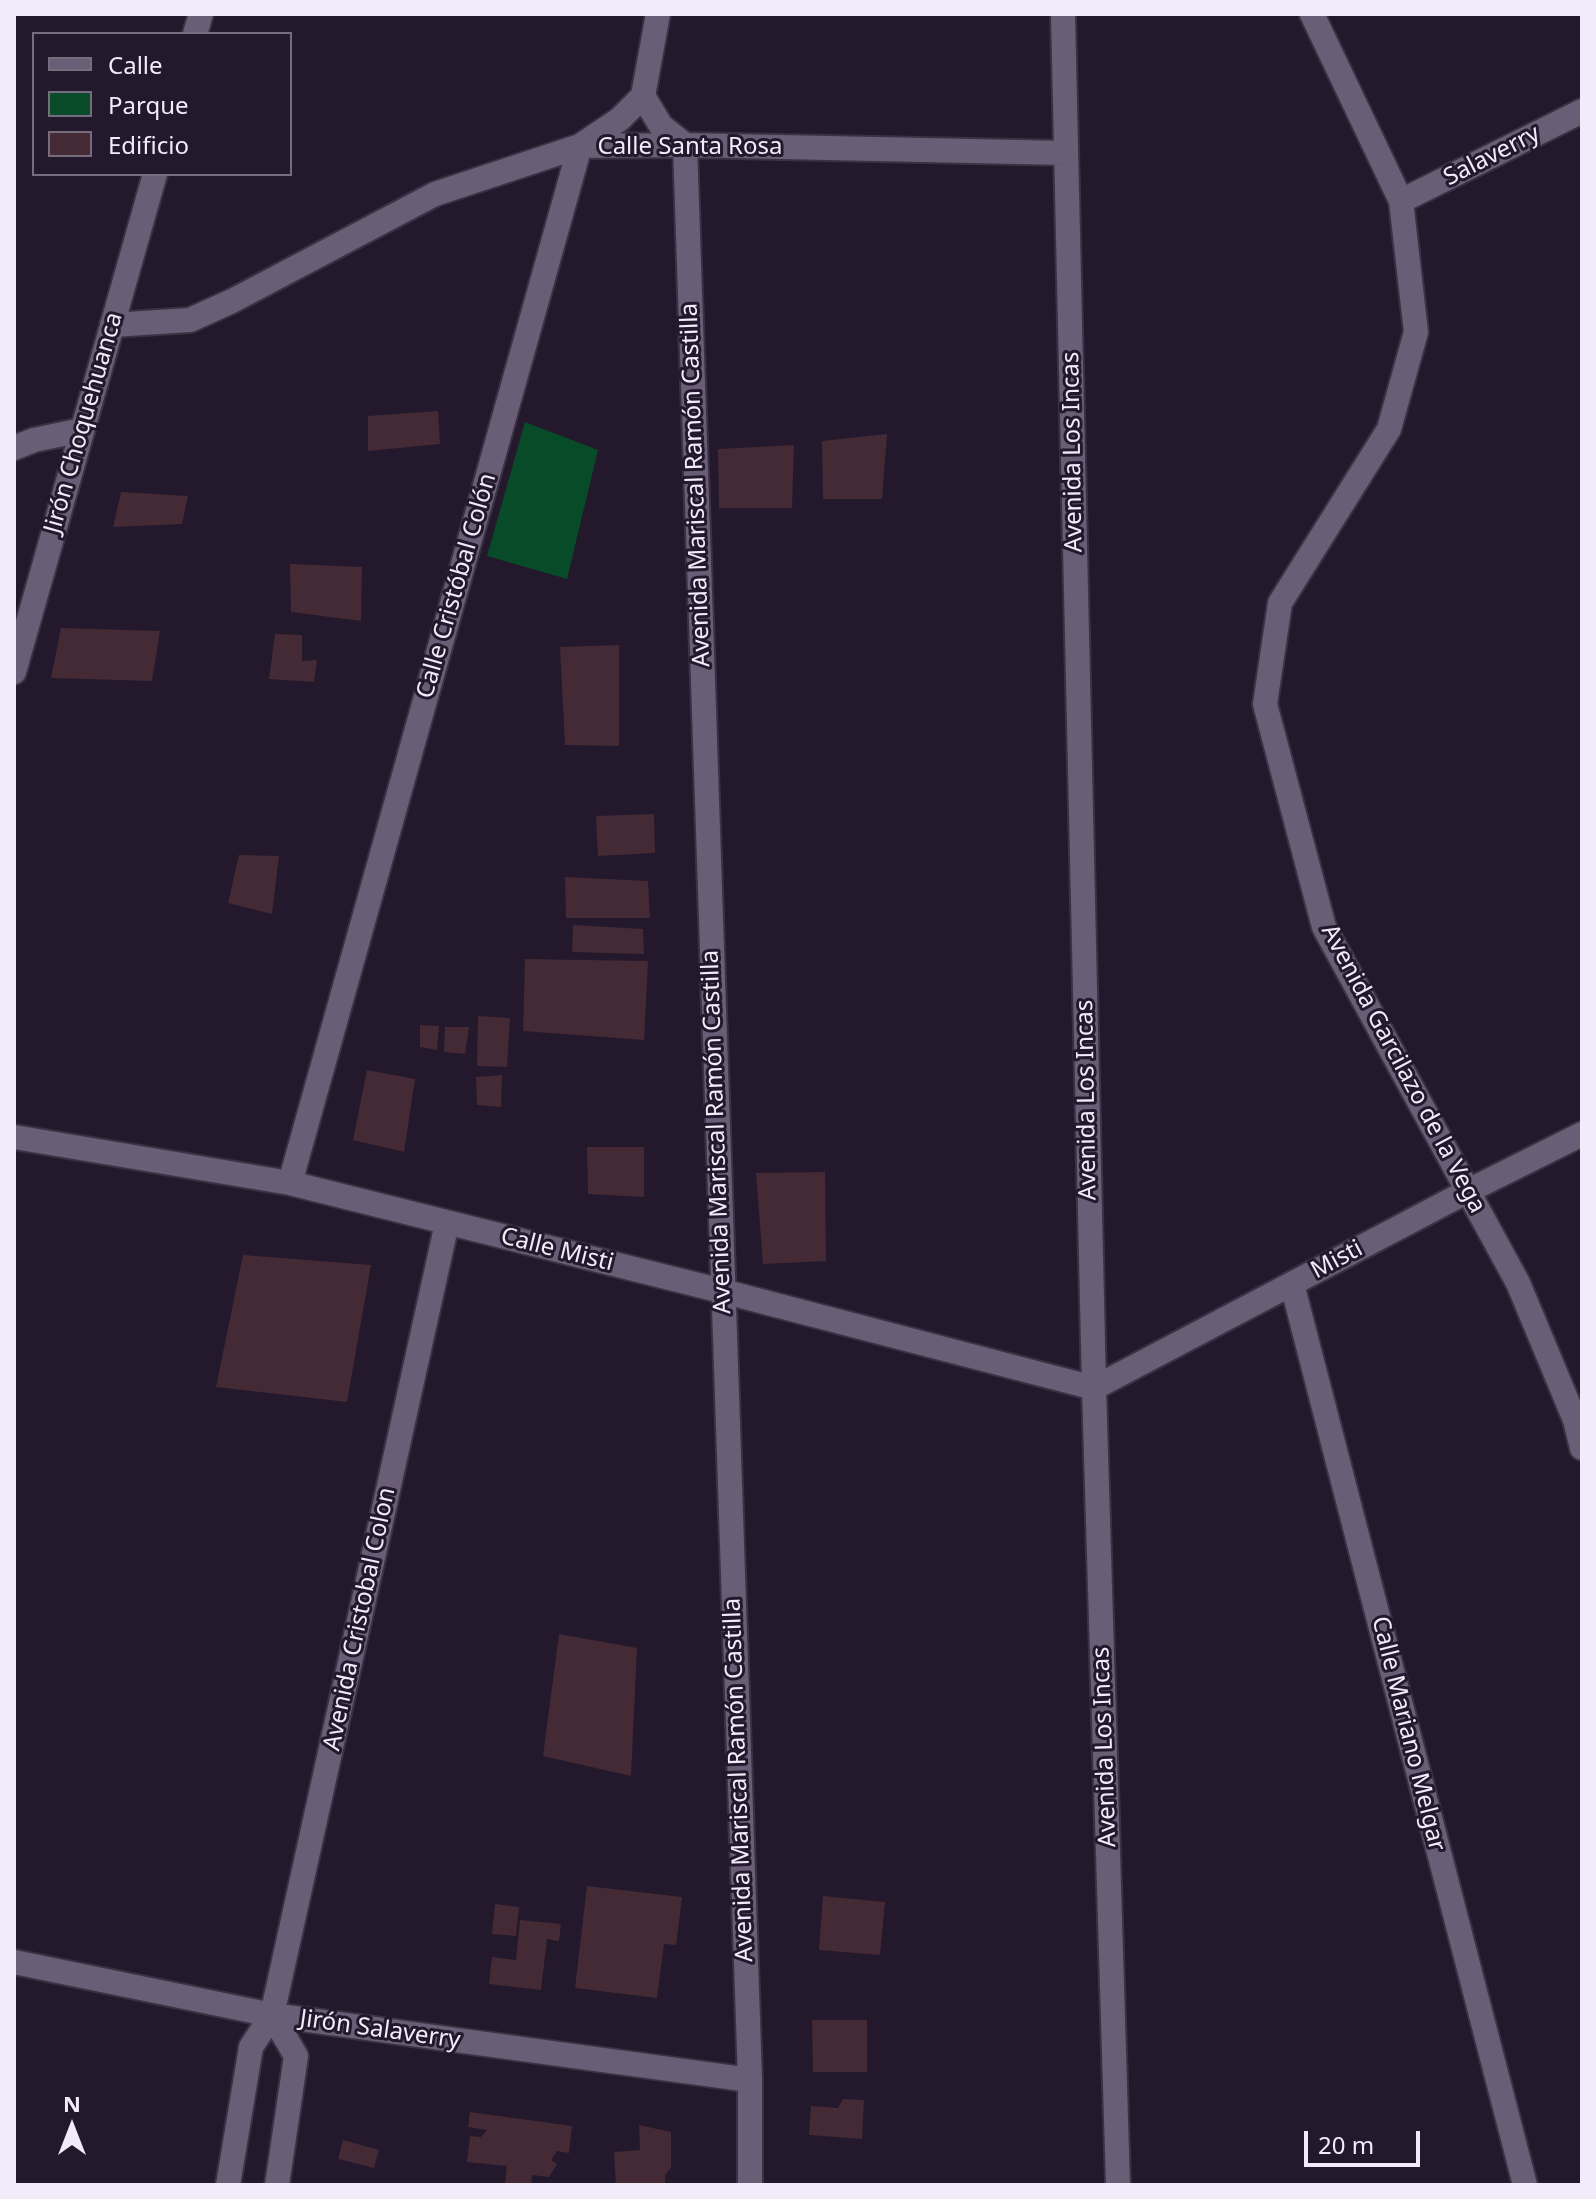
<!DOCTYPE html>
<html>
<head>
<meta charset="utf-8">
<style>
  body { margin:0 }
  #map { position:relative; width:1596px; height:2199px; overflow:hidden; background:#23182c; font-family:"Noto Sans",sans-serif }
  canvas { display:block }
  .frame { position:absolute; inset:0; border:16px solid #f2ebf9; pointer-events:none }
  .legend { position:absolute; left:32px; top:32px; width:260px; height:144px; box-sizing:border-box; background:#23182c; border:2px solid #766c7e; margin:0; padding:10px 14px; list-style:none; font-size:24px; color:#f2ebf9 }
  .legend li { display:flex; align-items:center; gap:16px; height:40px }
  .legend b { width:40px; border:2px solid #766c7e }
  .north { position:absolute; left:32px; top:2087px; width:80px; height:80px; -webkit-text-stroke:6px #23182c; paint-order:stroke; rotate:0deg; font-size:22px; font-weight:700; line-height:32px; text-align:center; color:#f2ebf9 }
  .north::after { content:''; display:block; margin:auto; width:28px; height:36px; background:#f2ebf9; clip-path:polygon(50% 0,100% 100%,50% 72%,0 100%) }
  .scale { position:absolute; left:1304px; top:2131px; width:116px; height:36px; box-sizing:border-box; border:4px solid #f2ebf9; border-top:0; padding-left:10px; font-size:24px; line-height:28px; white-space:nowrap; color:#f2ebf9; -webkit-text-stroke:6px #23182c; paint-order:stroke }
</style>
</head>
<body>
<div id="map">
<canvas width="1596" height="2199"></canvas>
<div class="frame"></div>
<ul class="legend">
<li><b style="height:10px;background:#6a5d76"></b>Calle</li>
<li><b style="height:22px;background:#084b29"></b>Parque</li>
<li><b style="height:22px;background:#442a34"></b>Edificio</li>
</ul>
<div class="north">N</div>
<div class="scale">20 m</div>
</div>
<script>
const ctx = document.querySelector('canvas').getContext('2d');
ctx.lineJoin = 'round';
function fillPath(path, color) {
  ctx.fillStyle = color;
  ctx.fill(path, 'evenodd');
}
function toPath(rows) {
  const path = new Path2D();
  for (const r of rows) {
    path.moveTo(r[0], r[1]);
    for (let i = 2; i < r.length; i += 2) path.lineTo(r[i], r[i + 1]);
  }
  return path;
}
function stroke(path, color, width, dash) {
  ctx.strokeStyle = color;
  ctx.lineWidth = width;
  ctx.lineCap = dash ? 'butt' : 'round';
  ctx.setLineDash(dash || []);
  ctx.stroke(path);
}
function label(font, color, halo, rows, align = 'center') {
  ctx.font = font + ' "Noto Sans",sans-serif';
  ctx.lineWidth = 6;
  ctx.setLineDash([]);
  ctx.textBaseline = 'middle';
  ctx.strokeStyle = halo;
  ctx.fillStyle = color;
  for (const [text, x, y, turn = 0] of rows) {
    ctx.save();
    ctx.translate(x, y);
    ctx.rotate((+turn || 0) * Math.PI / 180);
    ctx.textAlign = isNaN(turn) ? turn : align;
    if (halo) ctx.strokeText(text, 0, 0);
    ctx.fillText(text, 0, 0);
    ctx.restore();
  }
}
fillPath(toPath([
  [525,422,598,450,567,579,487,556]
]), '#084b29');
fillPath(toPath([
  [438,411,440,444,368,451,368,416],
  [887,434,882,499,823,499,822,441],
  [794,445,792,508,719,508,718,449],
  [121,492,188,496,182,524,113,527],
  [290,564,362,567,361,621,291,612],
  [61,628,160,631,152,681,51,678],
  [275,634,302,635,302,661,317,660,314,682,269,679],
  [619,645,619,746,565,745,560,647],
  [654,814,655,853,598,856,596,816],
  [239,855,279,856,272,914,228,903],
  [565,877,648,881,650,918,566,918],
  [573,925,643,929,644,954,572,952],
  [525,959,648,961,644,1040,523,1031],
  [478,1016,510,1018,507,1067,477,1066],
  [420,1025,439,1026,437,1050,420,1047],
  [445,1027,469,1027,465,1054,444,1052],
  [367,1070,415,1079,404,1152,353,1140],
  [502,1075,501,1107,477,1105,476,1077],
  [587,1147,644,1147,644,1197,588,1194],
  [825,1172,826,1261,763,1264,756,1173],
  [243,1255,371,1265,347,1402,216,1387],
  [559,1634,637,1648,631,1776,543,1756],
  [587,1886,682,1897,676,1945,664,1944,657,1998,575,1988],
  [823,1896,885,1902,880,1955,819,1950],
  [495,1904,519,1907,516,1936,492,1934],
  [520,1920,561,1924,559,1941,547,1939,541,1990,489,1984,492,1957,516,1960],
  [812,2020,867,2020,867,2072,813,2072],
  [843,2099,864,2100,862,2139,809,2135,811,2106,838,2108],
  [470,2112,572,2126,569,2153,557,2151,551,2160,557,2164,549,2177,532,2175,531,2185,505,2184,507,2166,467,2162,470,2136,481,2137,487,2130,468,2127],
  [639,2125,671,2132,671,2168,665,2175,665,2185,616,2185,614,2152,640,2150],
  [343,2140,379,2150,374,2168,338,2159]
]), '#442a34');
const minor = toPath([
  [1063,14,1094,1388,1118,2185],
  [1312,14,1401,201,1416,332,1389,429,1280,603,1265,704,1324,927,1518,1283,1575,1420,1582,1448],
  [195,34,201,14],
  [643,96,661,126,685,145,750,2080,750,2185],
  [1401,201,1582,111],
  [112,325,190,320,232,301,435,194,580,146,685,145,1066,153],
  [14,448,34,440,82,430],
  [14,672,155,174],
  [14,1137,290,1183,722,1291,1094,1388,1468,1191,1582,1134],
  [290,1183,580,146,620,119,643,96,658,14],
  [1292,1284,1525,2185],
  [14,1962,272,2015,750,2080],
  [272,2015,296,2056,277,2185],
  [228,2185,251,2047,272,2015,447,1223]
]);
stroke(minor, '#3a3242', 28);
stroke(minor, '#6a5d76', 24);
label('24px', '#f2ebf9', '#23182c', [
  ["Calle Santa Rosa",690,147],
  ["Salaverry",1492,156,-27],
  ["Jirón Choquehuanca",84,423,-74],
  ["Avenida Los Incas",1073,452,-91],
  ["Avenida Mariscal Ramón Castilla",696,485,-92],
  ["Calle Cristóbal Colón",457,586,-74],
  ["Avenida Garcilazo de la Vega",1403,1069,62],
  ["Avenida Los Incas",1087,1100,-91],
  ["Avenida Mariscal Ramón Castilla",717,1132,-92],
  ["Calle Misti",557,1250,14],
  ["Misti",1337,1260,-28],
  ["Avenida Cristobal Colon",360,1619,-78],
  ["Calle Mariano Melgar",1408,1734,76],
  ["Avenida Los Incas",1105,1747,-92],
  ["Avenida Mariscal Ramón Castilla",739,1780,-92],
  ["Jirón Salaverry",380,2030,8]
]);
</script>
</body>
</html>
